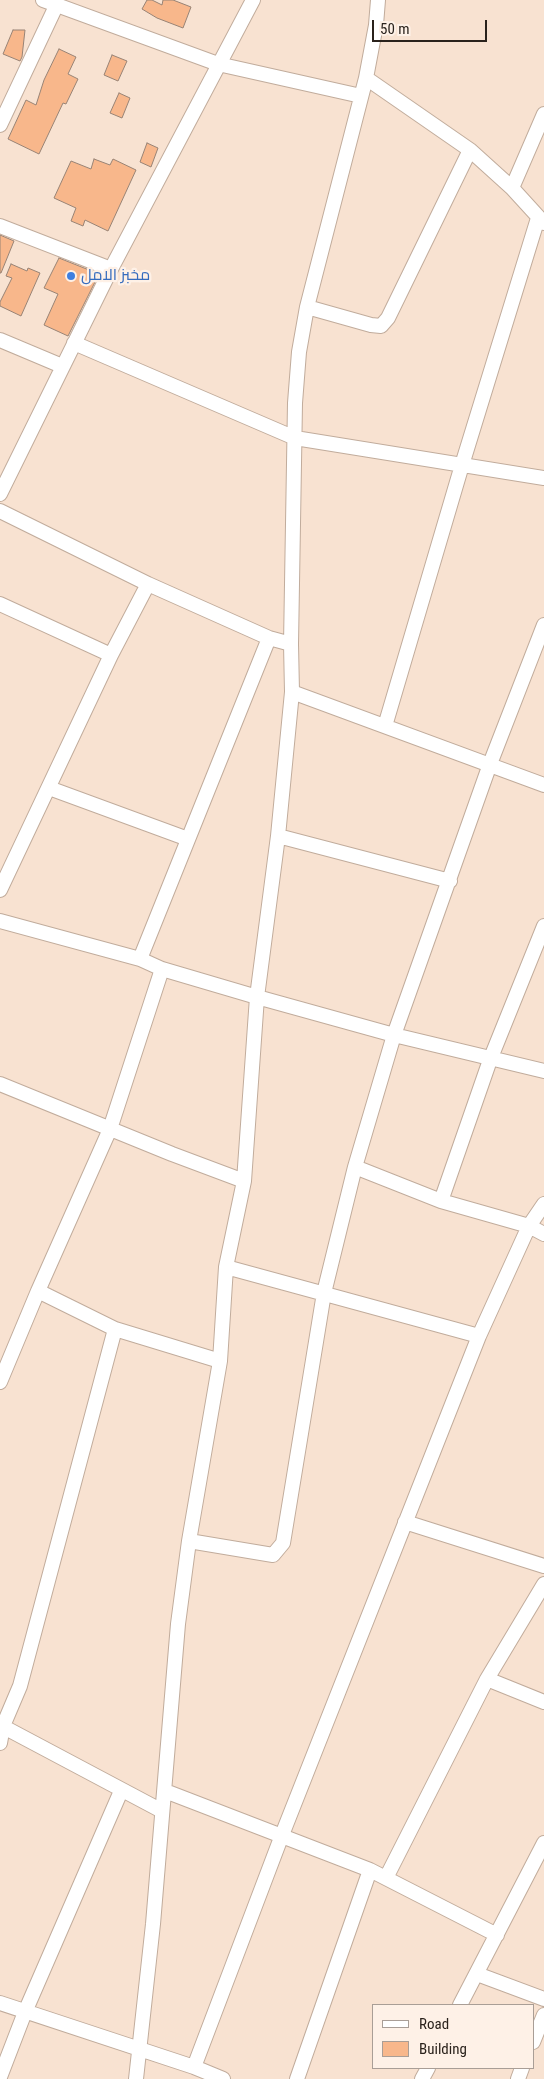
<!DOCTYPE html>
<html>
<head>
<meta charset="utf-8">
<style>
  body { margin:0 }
  #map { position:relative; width:544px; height:2079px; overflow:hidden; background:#f8e2d1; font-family:"Roboto Condensed",sans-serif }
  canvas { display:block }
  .legend { position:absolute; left:372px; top:2004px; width:162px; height:65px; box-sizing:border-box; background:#fef1e7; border:1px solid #a99e96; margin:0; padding:6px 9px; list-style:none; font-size:15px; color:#2a221c }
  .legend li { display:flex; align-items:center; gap:10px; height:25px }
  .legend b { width:25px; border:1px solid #a99e96 }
  .scale { position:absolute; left:372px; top:20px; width:115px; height:22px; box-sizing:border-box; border:2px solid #2a221c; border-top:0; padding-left:6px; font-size:15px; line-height:18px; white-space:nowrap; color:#2a221c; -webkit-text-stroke:4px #fef1e7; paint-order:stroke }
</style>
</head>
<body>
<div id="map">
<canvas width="544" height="2079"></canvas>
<ul class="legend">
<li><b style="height:6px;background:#fff"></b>Road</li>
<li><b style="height:14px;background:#f8b78b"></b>Building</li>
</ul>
<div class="scale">50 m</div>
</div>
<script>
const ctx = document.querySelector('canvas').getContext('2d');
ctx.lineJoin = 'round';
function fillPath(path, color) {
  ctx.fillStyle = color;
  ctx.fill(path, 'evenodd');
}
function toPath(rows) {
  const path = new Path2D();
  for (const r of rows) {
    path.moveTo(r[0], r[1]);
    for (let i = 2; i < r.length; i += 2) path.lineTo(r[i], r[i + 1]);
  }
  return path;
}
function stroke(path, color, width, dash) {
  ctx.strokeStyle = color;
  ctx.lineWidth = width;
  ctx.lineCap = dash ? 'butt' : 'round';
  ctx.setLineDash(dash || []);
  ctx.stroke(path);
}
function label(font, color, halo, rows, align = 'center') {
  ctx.font = font + ' "Roboto Condensed",Cairo,sans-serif';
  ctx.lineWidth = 4.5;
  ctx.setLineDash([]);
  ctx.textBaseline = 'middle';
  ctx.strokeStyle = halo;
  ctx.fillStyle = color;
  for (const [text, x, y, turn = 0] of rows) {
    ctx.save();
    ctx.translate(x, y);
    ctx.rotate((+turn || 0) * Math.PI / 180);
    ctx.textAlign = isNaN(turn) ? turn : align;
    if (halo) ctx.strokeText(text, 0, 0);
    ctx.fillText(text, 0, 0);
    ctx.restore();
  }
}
const building = toPath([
  [147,0,152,0,162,5,163,0,173,0,191,7,183,28,157,18,142,9,147,0],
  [13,30,25,30,22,57,20,61,3,54,13,30],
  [59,49,76,57,68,74,78,79,66,104,63,103,39,154,8,139,26,100,36,105,44,80,59,49],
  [112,55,127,61,118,81,104,75,112,55],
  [119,93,130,98,122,118,110,113,119,93],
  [147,143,158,148,151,167,140,162,147,143],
  [94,159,110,165,113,159,136,170,108,231,85,220,83,226,71,221,76,208,54,198,71,161,91,169,94,159],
  [0,235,14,241,1,273,0,273,0,235],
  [59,258,99,274,68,336,44,325,58,294,44,288,59,258],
  [11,264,27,271,28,268,40,273,21,316,0,306,0,302,12,278,6,276,11,264]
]);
fillPath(building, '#f8b78b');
stroke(building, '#988375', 1);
const street = toPath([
  [43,0,218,64,361,96],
  [366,78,470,150,512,188,544,223],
  [0,125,57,4],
  [512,188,544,114],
  [0,226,111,269],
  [307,307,371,325,381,326,388,318,470,150],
  [0,340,62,366],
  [74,343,295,438,544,478],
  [0,494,111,269,253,0],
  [0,511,148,584,269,638,291,644],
  [0,604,111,655],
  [292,692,544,785],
  [385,726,462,465,538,218],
  [49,788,188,839],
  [278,836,450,881],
  [0,890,111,655,148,584],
  [0,921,140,959,162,969,257,997,394,1035,544,1071],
  [140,959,269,638],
  [0,1084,172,1154,244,1181],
  [355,1167,441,1201,529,1226,544,1234],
  [441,1201,490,1060,544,926],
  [226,1267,479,1336],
  [38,1291,115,1329,220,1361],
  [0,1382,38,1291,110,1129,162,969],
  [405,1522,544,1566],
  [189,1541,273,1555,283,1543,324,1293,355,1167,394,1035,490,764,544,625],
  [487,1679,544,1702],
  [0,1725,162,1811],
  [0,1743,3,1726,20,1686,115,1329],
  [165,1791,370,1870,497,1935],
  [386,1878,487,1679,544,1584],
  [477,1974,544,1999],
  [0,2003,194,2067,223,2079],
  [460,2005,544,1843],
  [533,2042,544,2015],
  [194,2067,282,1835,479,1336,529,1226,544,1204],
  [0,2077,25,2012,121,1791],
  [136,2079,153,1924,178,1624,189,1541,220,1361,226,1267,244,1181,257,997,278,836,292,692,291,644,295,403,299,352,307,307,366,78,376,25,378,0],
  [297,2079,370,1870],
  [422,2079,428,2068],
  [518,2079,522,2068]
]);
stroke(street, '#c1ac9c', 16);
stroke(street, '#fff', 14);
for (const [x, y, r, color] of [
  [71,276,5,"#3f7fe0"]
]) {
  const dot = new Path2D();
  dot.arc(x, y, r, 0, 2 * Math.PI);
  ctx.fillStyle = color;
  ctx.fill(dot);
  stroke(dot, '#fef1e7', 2);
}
label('16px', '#366cbe', '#fef1e7', [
  ["مخبز الامل",81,276]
], 'left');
</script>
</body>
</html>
